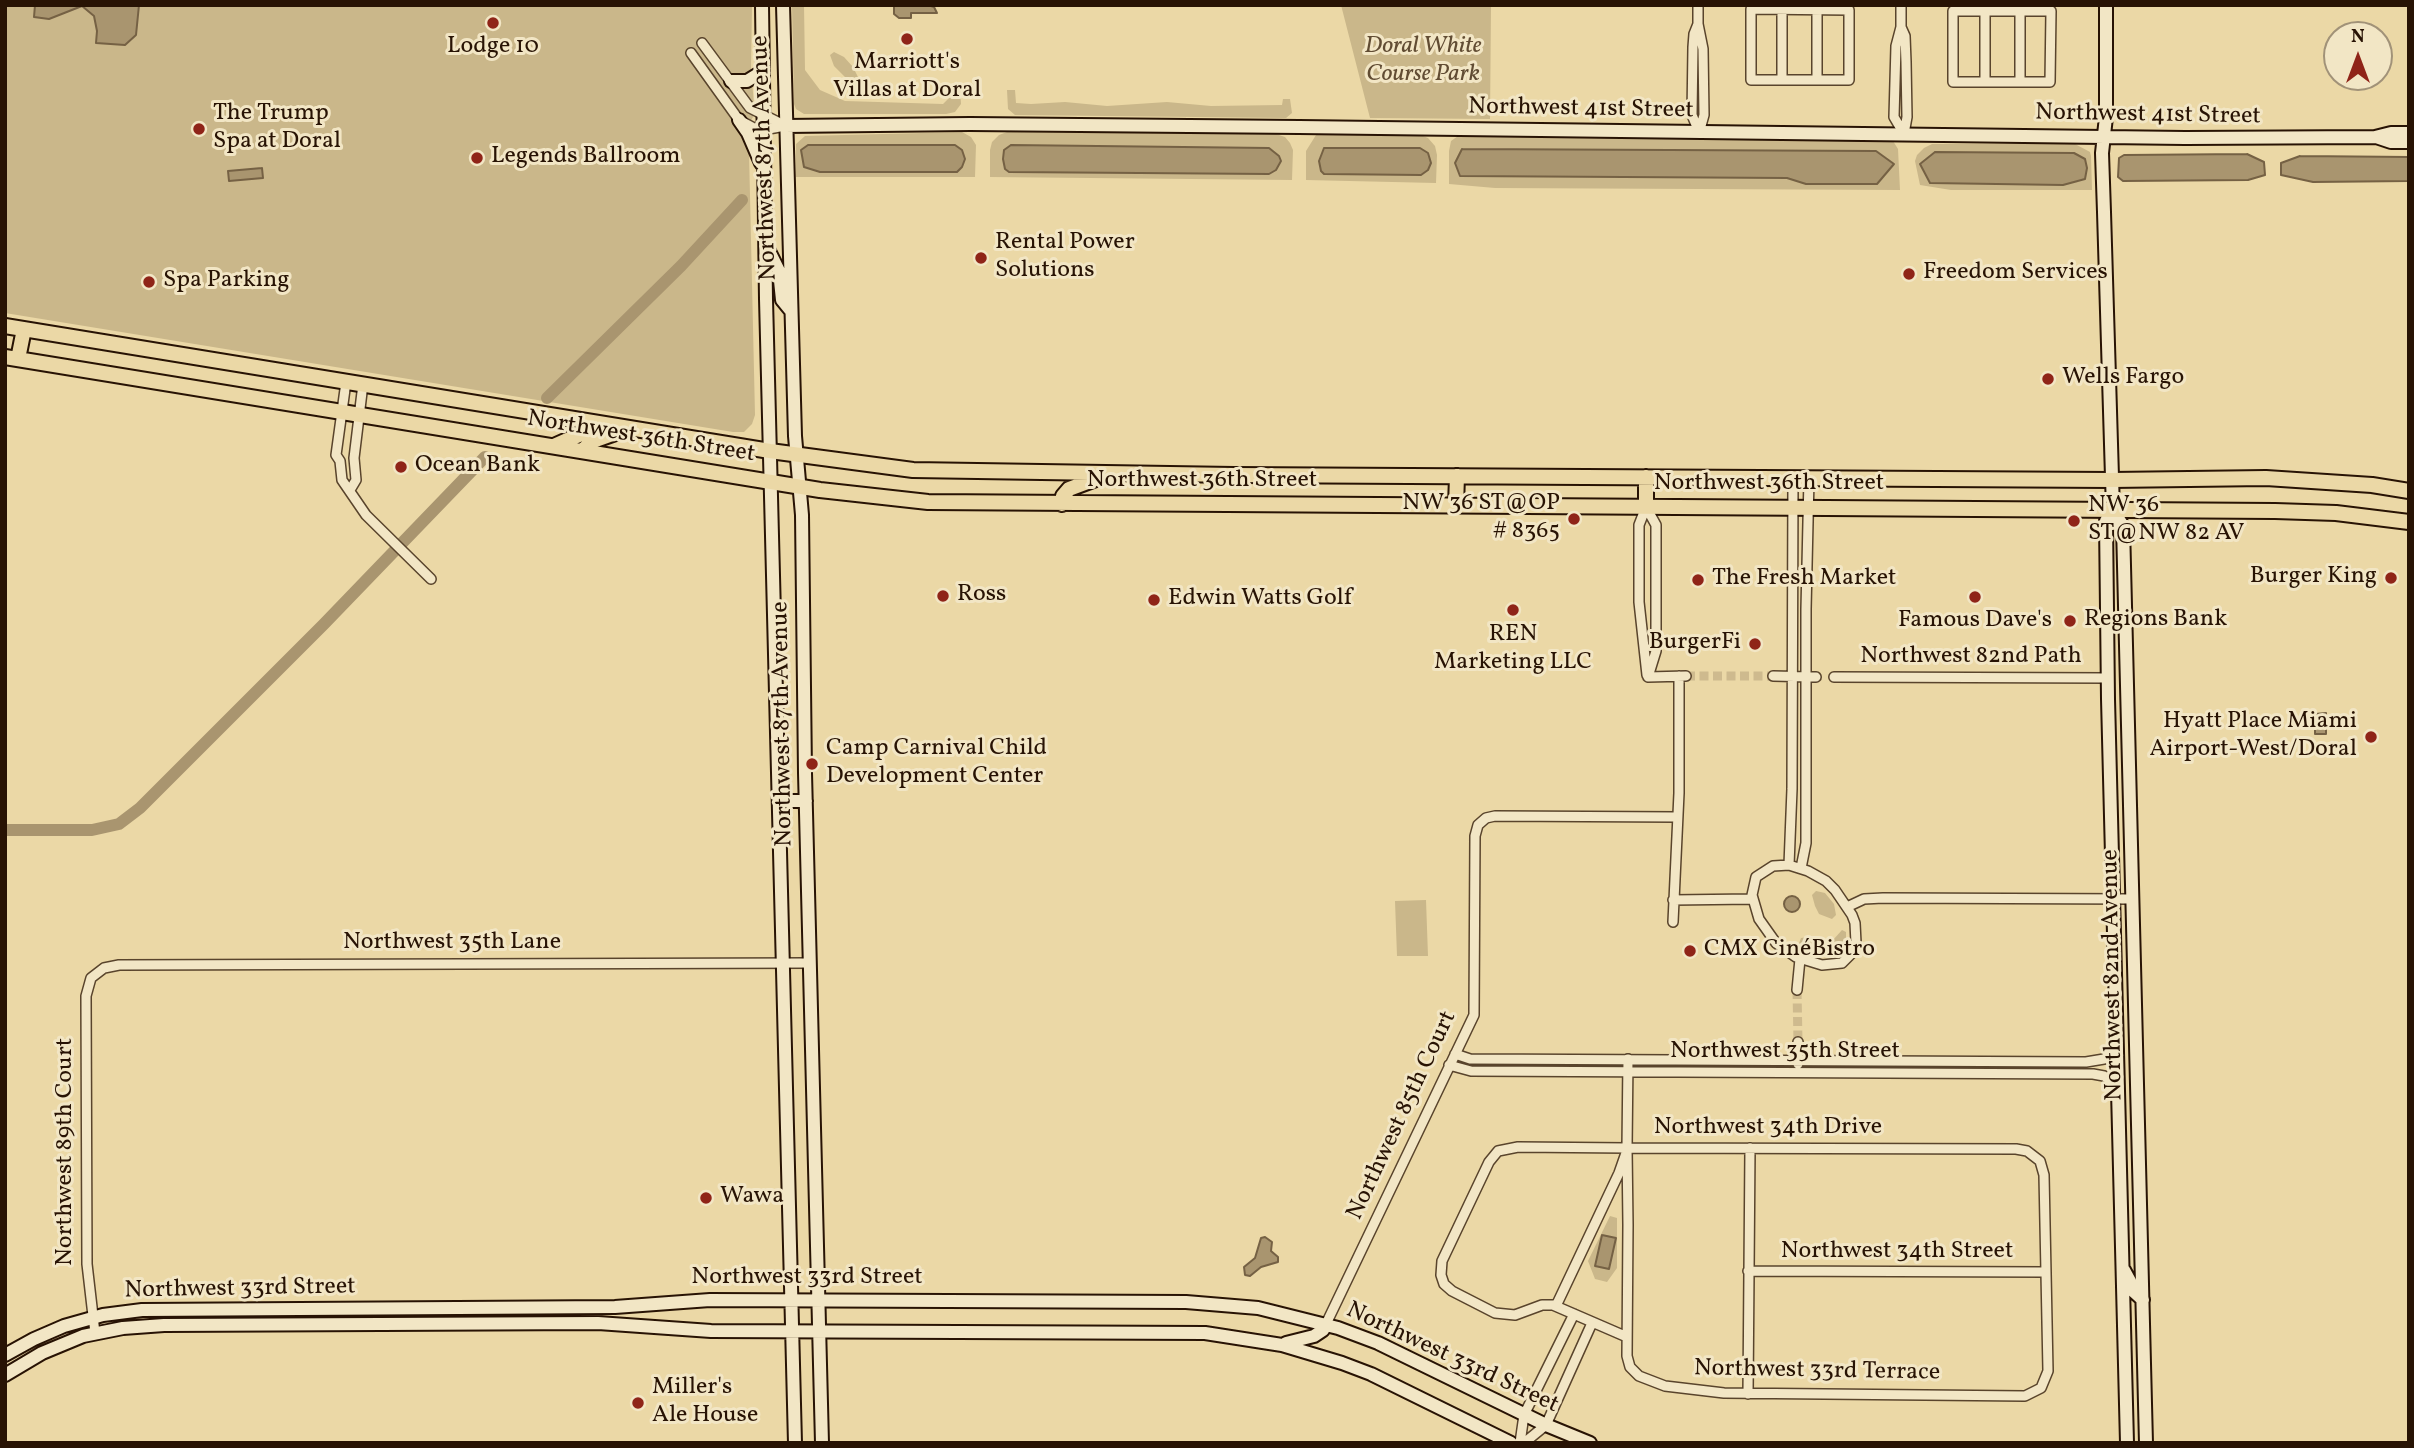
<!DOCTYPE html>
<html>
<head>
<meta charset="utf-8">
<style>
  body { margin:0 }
  #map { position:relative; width:2414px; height:1448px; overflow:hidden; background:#ebd8a6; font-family:Vollkorn,serif }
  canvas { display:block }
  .frame { position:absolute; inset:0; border:7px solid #281304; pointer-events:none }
  .north { position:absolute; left:2323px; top:21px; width:70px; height:70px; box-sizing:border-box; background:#f2e6c5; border:2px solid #a19278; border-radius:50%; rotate:0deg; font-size:19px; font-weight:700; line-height:28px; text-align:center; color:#281304 }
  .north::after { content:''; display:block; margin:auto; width:24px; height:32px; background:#8f2418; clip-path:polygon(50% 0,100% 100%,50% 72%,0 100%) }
</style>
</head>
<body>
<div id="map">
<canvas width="2414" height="1448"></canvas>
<div class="frame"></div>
<div class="north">N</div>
</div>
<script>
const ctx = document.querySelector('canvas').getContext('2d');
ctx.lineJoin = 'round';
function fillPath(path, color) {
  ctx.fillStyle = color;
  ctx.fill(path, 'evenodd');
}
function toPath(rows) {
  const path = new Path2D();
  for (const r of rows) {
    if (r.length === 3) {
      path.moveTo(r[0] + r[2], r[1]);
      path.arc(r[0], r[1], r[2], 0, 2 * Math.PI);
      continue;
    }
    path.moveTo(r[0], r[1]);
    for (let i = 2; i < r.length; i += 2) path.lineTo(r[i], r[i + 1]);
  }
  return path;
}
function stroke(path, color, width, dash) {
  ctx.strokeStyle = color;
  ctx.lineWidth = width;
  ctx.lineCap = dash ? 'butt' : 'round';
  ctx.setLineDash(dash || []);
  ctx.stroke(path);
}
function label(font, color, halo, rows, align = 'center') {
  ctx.font = font + ' Vollkorn,serif';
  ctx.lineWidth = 6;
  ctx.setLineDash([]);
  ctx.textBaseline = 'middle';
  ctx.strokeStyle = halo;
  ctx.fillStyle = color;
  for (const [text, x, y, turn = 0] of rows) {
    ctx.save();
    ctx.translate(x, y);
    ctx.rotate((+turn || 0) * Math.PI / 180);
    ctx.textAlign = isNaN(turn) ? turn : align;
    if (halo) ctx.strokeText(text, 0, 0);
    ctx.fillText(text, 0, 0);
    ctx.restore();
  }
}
fillPath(toPath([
  [5,5,752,5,751,68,754,105,753,117,742,136,749,152,755,415,752,424,744,432,733,432,5,313],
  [792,5,804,5,805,70,820,90,845,101,943,104,950,97,952,88,960,89,961,104,955,112,946,114,804,114,796,109,794,104],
  [1341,5,1491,5,1490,119,1370,118],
  [834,52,844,57,853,67,859,79,856,82,845,77,834,66,830,55],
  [1007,90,1015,90,1016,103,1031,104,1065,102,1107,106,1167,102,1211,106,1282,105,1283,99,1290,99,1292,113,1286,118,1015,115,1008,109],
  [962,132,971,137,976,145,975,177,796,177,796,144,805,136],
  [962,167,957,172,820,172],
  [1007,132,1276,134,1285,137,1290,143,1293,150,1292,180,990,177,990,150,992,142,999,135],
  [1011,145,1269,148,1279,156,1269,174,1010,172,1005,169,1003,159,1004,150],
  [1325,133,1418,134,1428,138,1435,146,1437,155,1436,183,1306,180,1306,151,1316,135],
  [1467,134,1882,138,1893,141,1898,149,1900,190,1495,188,1449,184,1449,151,1451,141,1458,136],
  [1463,149,1876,151,1806,184,1787,178,1460,176,1455,163],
  [1932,144,2075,144,2090,152,2091,156,2092,190,1951,190,1920,185,1915,161,1917,155,1924,148],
  [1935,152,2074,153,2085,159,1920,165],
  [1816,891,1825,893,1834,904,1836,915,1832,919,1819,914,1815,906,1812,895],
  [1426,900,1428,956,1397,956,1395,901],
  [1842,930,1846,932,1846,941,1842,949,1834,951,1833,940],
  [1808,937,1820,942,1822,947,1819,953,1809,953,1798,946,1801,938],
  [1610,1216,1617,1218,1617,1268,1607,1282,1595,1279,1588,1261]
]), '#cab78a');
const water = toPath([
  [35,5,139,5,136,35,125,45,96,43,97,31,94,16,82,6,49,19,34,17,35,5],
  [894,5,928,5,934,7,937,13,911,13,911,18,899,18,894,14,894,5],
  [808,145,955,145,962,150,965,159,962,167,957,172,820,172,804,167,801,150,808,145],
  [1011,145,1269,148,1279,156,1281,161,1276,170,1269,174,1009,172,1005,169,1003,159,1004,150,1011,145],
  [1324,148,1420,148,1428,153,1431,163,1428,170,1421,175,1324,174,1321,171,1319,161,1324,148],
  [1462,149,1876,151,1894,164,1877,184,1806,184,1787,178,1460,176,1455,163,1462,149],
  [1935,152,2074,153,2085,159,2087,168,2085,179,2063,185,1930,183,1920,164,1935,152],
  [2247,154,2264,162,2265,175,2248,180,2123,181,2118,177,2119,158,2124,155,2247,154],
  [2300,156,2409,157,2409,181,2313,182,2281,175,2281,163,2300,156],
  [262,168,263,178,229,181,228,171,262,168],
  [2326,713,2326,734,2315,734,2315,714,2326,713],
  [1792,904,8],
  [1602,1235,1616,1238,1609,1269,1595,1266,1602,1235],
  [1265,1237,1272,1242,1271,1251,1278,1257,1278,1262,1261,1267,1250,1276,1245,1275,1244,1267,1255,1258,1261,1238,1265,1237]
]);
fillPath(water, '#a9956f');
stroke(water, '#756144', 2);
stroke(toPath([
  [547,398,681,266,742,200],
  [5,830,92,830,119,824,140,808,324,624,485,457]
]), '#a9956f', 12);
stroke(toPath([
  [1686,676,1773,676],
  [1797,990,1798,1042]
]), '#ceba8e', 9, [9, 4.5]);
const street = toPath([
  [1698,5,1698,24,1703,49,1704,115,1699,133],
  [1901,5,1901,27,1896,46,1894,117,1904,134],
  [1751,9,1849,10,1849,80,1751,80,1751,9],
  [1953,11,2051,11,2050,82,1953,82,1953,11],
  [1698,24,1694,34,1693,47,1692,115,1699,132],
  [1901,27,1905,36,1906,62,1907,117,1904,134],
  [702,43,750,108,784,125],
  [691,53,739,120,752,127,763,130,785,126],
  [1782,80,1782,9],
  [1817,80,1817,9],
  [1985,82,1985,11],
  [2020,82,2020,11],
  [346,382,336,455,340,461,342,480,366,515,431,579],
  [350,490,356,480,354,458,363,384],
  [1646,507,1656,525,1656,651,1648,677],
  [1646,507,1639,525,1639,602,1647,675],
  [1773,676,1816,677],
  [1648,677,1686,676],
  [1834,677,2108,678],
  [1789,865,1792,789,1793,478],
  [1789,865,1808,871,1826,881,1835,890,1852,915,1855,923,1856,943,1853,952,1842,963,1822,965,1796,957,1776,943,1759,919,1752,895,1756,877,1773,866,1789,865],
  [1801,868,1806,843,1806,609,1809,478],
  [1673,900,1752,899],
  [1847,907,1864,899,1883,898,2133,899],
  [1673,922,1679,793,1679,676],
  [1797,990,1800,959],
  [1455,1054,1470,1059,2086,1062,2104,1059,2117,1050],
  [1798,1064,1798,1042],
  [1449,1065,1471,1071,2093,1074,2104,1076,2117,1085],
  [1748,1271,2046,1272],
  [1556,1306,1619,1173,1626,1153],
  [1326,1324,1474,1015,1475,836,1478,825,1486,818,1495,816,1677,817],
  [95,1333,87,1264,86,996,91,978,104,968,119,965,810,963],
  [1627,1337,1553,1305,1542,1305,1515,1315,1495,1313,1452,1291,1444,1284,1441,1275,1442,1261,1489,1162,1498,1151,1518,1147,1627,1148,2016,1149,2027,1151,2040,1161,2044,1175,2048,1371,2041,1388,2025,1396,1724,1393,1665,1386,1639,1376,1630,1367,1627,1356,1628,1225,1627,1148,1628,1059],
  [1748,1394,1750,1148],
  [1520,1443,1524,1415,1574,1314],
  [1524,1443,1546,1425,1592,1323]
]);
const secondary = toPath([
  [762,5,766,299,795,1443],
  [783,5,795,436,802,515,805,773,822,1443],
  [2106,5,2106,117,2102,153,2104,212,2113,510,2123,526,2146,1443],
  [731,81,747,81,763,71],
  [739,120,748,133,761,163],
  [785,126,970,124,1299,127,2185,138,2375,137,2391,133,2409,133],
  [2376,137,2391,142,2409,142],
  [766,245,779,271,782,300,791,311],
  [2113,510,2106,521,2108,699,2127,1443],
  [779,801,806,801],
  [2124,1270,2130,1281,2132,1290,2143,1300],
  [1286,1343,1314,1336,1323,1330,1326,1324],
  [5,1355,34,1339,64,1326,103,1315,142,1310,615,1307,710,1300,1186,1302,1258,1308,1338,1328,1378,1343,1546,1425,1590,1443],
  [5,1375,42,1353,83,1336,123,1328,164,1325,598,1323,711,1331,1205,1333,1282,1345,1342,1363,1371,1374,1511,1443]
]);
const primary = toPath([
  [5,326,770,451,913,470,1234,475,2112,480,2266,478,2372,485,2409,491],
  [5,357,820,490,928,502,2275,511,2336,513,2409,522],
  [18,359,24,329],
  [554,446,581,434,593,422],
  [582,451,593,441,624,430],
  [1646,477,1646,507],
  [1062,504,1063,496,1069,489,1101,477],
  [1456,506,1457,476]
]);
stroke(street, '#59442c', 12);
stroke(secondary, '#281304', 16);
stroke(primary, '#281304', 18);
stroke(street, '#f2e6c5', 9);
stroke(secondary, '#f2e6c5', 12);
stroke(primary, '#ebd8a6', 14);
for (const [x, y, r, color] of [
  [493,23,7,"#8f2418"],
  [907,39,7,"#8f2418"],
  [199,129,7,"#8f2418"],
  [477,158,7,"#8f2418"],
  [981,258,7,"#8f2418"],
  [1909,274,7,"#8f2418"],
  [149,282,7,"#8f2418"],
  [2048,379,7,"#8f2418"],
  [401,467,7,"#8f2418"],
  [1574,519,7,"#8f2418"],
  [2074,521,7,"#8f2418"],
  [2391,578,7,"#8f2418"],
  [1698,580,7,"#8f2418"],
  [943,596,7,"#8f2418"],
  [1975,597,7,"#8f2418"],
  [1154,600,7,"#8f2418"],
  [1513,610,7,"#8f2418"],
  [2070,621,7,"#8f2418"],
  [1755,644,7,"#8f2418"],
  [2371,737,7,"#8f2418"],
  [812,764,7,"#8f2418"],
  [1690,951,7,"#8f2418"],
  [706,1198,7,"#8f2418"],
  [638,1403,7,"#8f2418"]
]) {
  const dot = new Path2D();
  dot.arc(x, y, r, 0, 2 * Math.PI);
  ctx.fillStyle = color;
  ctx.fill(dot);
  stroke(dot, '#f2e6c5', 2.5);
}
label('24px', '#281304', '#f2e6c5', [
  ["Lodge 10",493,48,"center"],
  ["Marriott's",907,64,"center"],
  ["Villas at Doral",907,92,"center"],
  ["The Trump",213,115],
  ["Spa at Doral",213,143],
  ["Legends Ballroom",491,158],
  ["Rental Power",995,244],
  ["Solutions",995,272],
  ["Freedom Services",1923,274],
  ["Spa Parking",163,282],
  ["Wells Fargo",2062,379],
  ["Ocean Bank",415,467],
  ["NW 36 ST@OP",1560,505,"right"],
  ["# 8365",1560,533,"right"],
  ["NW 36",2088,507],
  ["ST@NW 82 AV",2088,535],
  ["Burger King",2377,578,"right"],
  ["The Fresh Market",1712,580],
  ["Ross",957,596],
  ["Edwin Watts Golf",1168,600],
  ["Regions Bank",2084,621],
  ["Famous Dave's",1975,622,"center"],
  ["REN",1513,636,"center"],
  ["Marketing LLC",1513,664,"center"],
  ["BurgerFi",1741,644,"right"],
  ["Hyatt Place Miami",2357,723,"right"],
  ["Airport-West/Doral",2357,751,"right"],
  ["Camp Carnival Child",826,750],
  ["Development Center",826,778],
  ["CMX CinéBistro",1704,951],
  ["Wawa",720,1198],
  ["Miller's",652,1389],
  ["Ale House",652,1417]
], 'left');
label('italic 24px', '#614c33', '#f2e6c5', [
  ["Doral White",1423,48],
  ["Course Park",1423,76]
]);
label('24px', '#281304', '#f2e6c5', [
  ["Northwest 41st Street",1581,110,1],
  ["Northwest 41st Street",2148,116,1],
  ["Northwest 87th Avenue",766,158,-92],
  ["Northwest 36th Street",641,438,9],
  ["Northwest 36th Street",1202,482],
  ["Northwest 36th Street",1769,485],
  ["Northwest 82nd Path",1971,658],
  ["Northwest 87th Avenue",784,724,-91],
  ["Northwest 35th Lane",452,944],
  ["Northwest 82nd Avenue",2114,975,-91],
  ["Northwest 35th Street",1785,1053],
  ["Northwest 85th Court",1403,1116,-65],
  ["Northwest 34th Drive",1768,1129],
  ["Northwest 89th Court",67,1152,-90],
  ["Northwest 34th Street",1897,1253],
  ["Northwest 33rd Street",807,1279],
  ["Northwest 33rd Street",240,1290,-1],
  ["Northwest 33rd Street",1452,1359,25],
  ["Northwest 33rd Terrace",1817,1372,1]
]);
</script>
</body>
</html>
